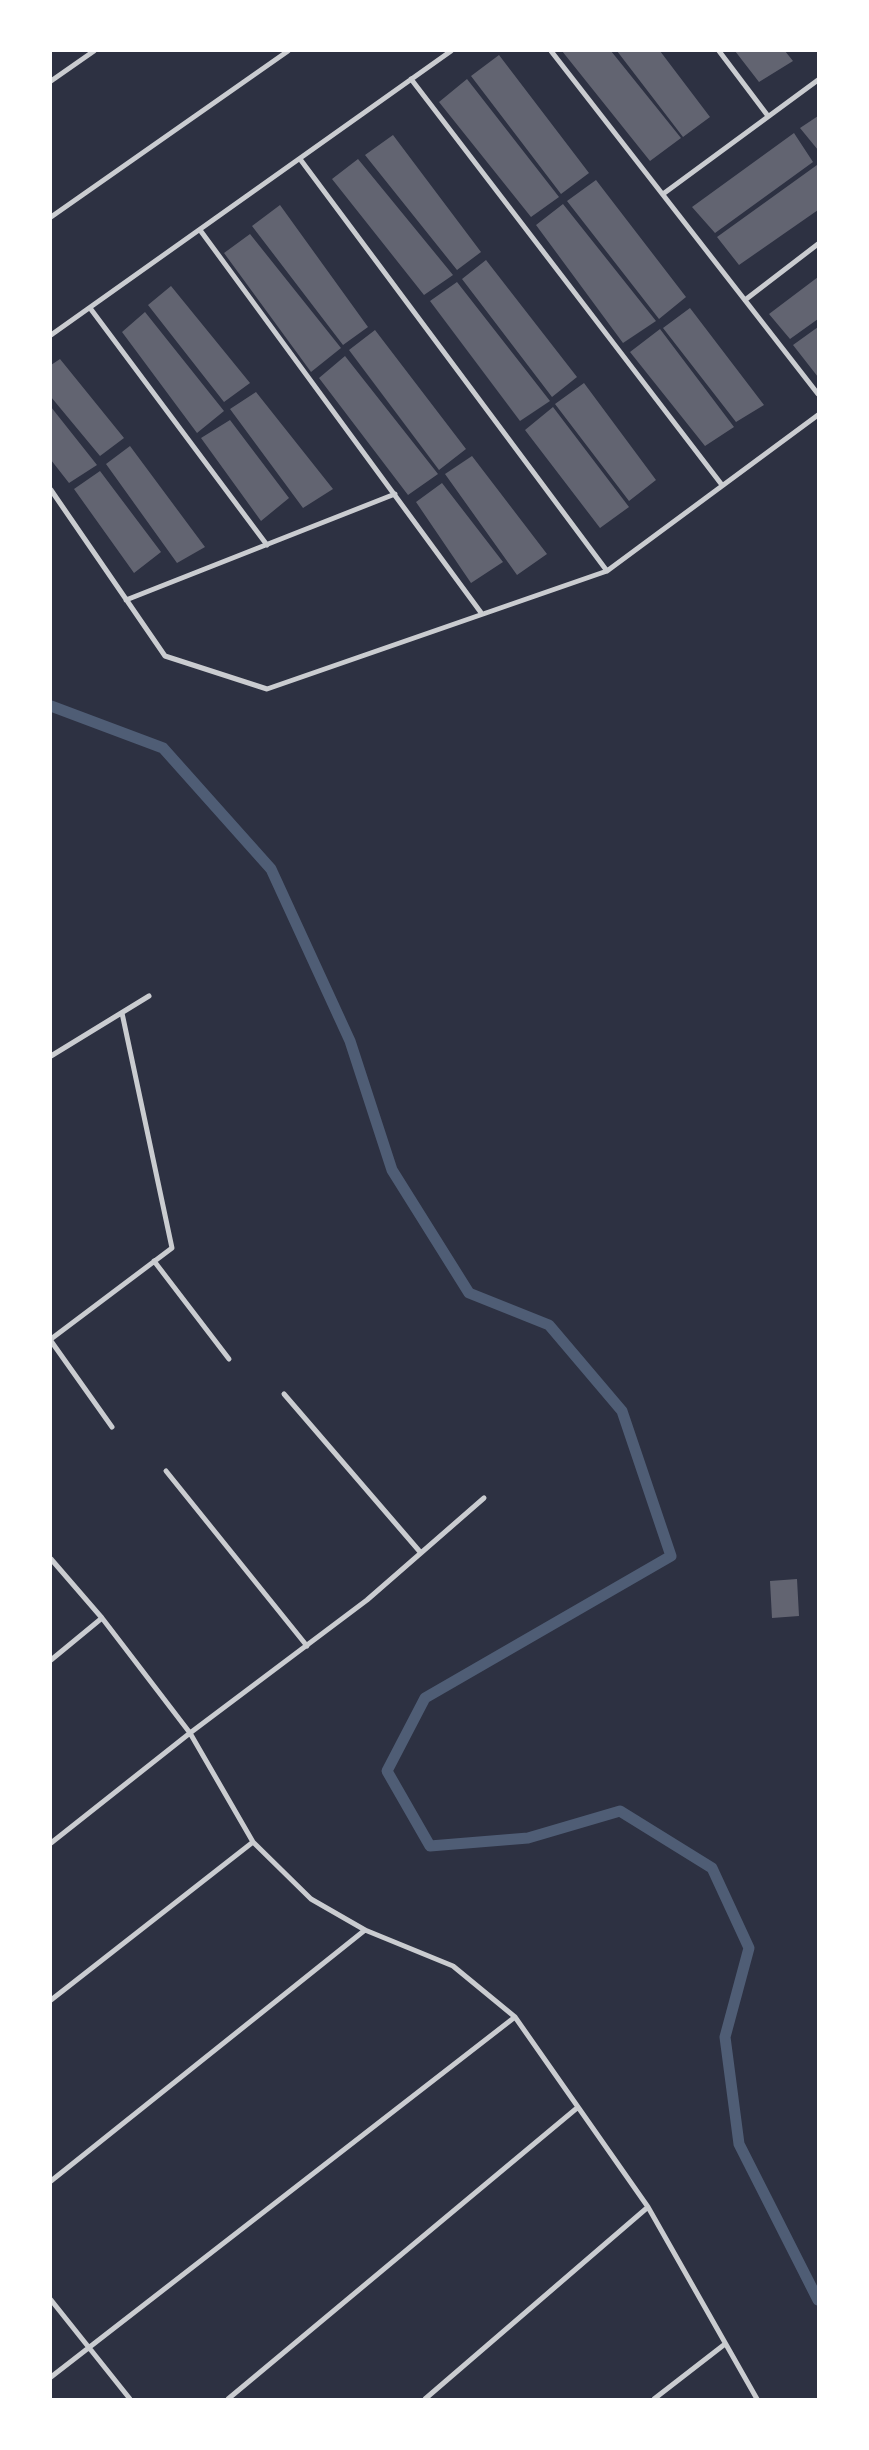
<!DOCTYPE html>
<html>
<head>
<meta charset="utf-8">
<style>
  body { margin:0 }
  #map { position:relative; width:869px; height:2450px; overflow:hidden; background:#2d3142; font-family:"Playfair Display",serif }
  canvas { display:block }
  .frame { position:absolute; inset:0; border:52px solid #fff; pointer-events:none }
</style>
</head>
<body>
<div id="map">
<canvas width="869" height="2450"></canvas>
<div class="frame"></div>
</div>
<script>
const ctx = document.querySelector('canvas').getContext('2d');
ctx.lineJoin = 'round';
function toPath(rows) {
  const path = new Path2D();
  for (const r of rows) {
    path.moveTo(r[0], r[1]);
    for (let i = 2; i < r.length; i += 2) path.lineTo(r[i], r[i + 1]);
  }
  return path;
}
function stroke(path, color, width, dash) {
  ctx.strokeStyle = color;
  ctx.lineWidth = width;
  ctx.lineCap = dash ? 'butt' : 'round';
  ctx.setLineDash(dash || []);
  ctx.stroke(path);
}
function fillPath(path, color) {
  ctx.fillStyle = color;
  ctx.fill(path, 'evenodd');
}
stroke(toPath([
  [51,706,163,748,271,869,350,1041,392,1170,469,1293,549,1325,622,1411,671,1556,425,1698,387,1771,430,1846,528,1838,620,1811,712,1868,749,1948,725,2037,739,2144,818,2300]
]), '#4f5d75', 11);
fillPath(toPath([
  [562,51,611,51,681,138,650,161],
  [617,51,660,51,710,117,683,137],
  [735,51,785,51,793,61,759,82],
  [499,55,589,173,561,194,471,76],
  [467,79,559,197,531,217,439,102],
  [818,116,818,150,800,128],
  [794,133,813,162,715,233,692,207],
  [393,135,481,252,457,270,365,155],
  [358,159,453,275,424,295,332,179],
  [817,165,818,210,739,265,717,237],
  [596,180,686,297,659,319,567,201],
  [563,204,656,321,623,343,536,225],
  [280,205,368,327,343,345,252,226],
  [250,234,341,348,311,372,224,253],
  [486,260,577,377,552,397,462,279],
  [818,277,818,319,790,339,769,314],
  [457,282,550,401,520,421,430,301],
  [171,286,250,383,224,402,148,305],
  [690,308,764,405,736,422,663,328],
  [145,312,224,411,197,433,122,332],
  [818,327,818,377,793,345],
  [660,329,734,427,705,446,630,352],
  [375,330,466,449,439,470,349,350],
  [345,356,438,474,408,495,319,378],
  [60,359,124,438,100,456,51,397,51,365],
  [584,383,656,480,629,501,555,404],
  [256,392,333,489,303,508,230,409],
  [51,407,97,465,69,483,51,460],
  [553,407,629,507,600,528,525,430],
  [230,420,289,498,261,521,201,438],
  [130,446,205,547,177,563,106,464],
  [472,456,547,554,517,575,445,474],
  [100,471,161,552,134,573,74,489],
  [442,483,503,562,471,583,416,502],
  [797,1579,799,1616,772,1618,770,1581]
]), '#626471');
stroke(toPath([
  [551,51,818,394],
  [719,51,768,116],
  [411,79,722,485],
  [51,81,94,51],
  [300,159,607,571],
  [663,194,818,80],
  [51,217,288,51],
  [200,230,482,614],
  [745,300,818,244],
  [90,308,267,545],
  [51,335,451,51],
  [51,490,165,656,267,689,607,571,818,415],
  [126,600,395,494],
  [51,1056,149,996],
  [154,1261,229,1359],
  [51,1339,172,1248,122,1013],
  [51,1341,112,1427],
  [284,1394,421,1553],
  [166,1471,307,1646],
  [51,1559,102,1618,190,1733,253,1842,311,1899,365,1930,453,1966,515,2017,648,2207,757,2399],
  [51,1660,102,1618],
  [51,1843,190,1733,367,1600,484,1498],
  [51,2000,253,1842],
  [51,2181,365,1930],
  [51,2300,130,2399],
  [51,2377,515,2017],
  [228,2399,577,2108],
  [425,2399,648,2207],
  [654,2399,725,2344]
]), '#caccd0', 5);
</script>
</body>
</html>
